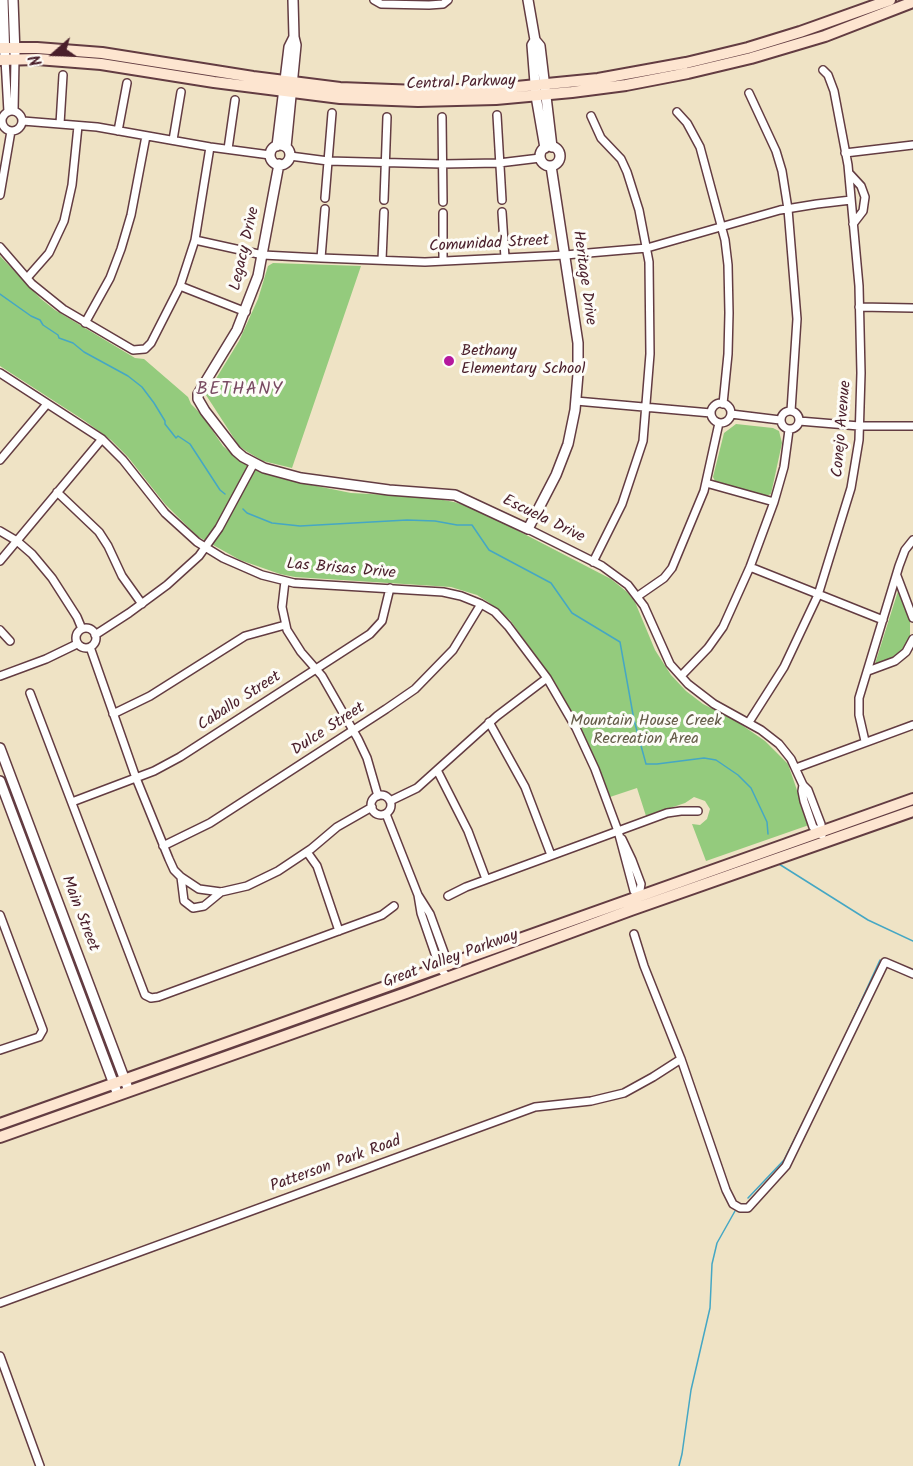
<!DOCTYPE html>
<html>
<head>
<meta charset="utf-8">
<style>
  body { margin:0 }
  #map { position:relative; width:913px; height:1466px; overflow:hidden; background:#efe3c5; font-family:Kalam,sans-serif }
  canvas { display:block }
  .north { position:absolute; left:24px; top:24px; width:60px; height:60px; -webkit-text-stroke:4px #fdfcf7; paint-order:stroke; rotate:250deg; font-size:16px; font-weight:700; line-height:24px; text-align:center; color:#4a1f2b }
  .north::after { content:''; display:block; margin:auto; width:21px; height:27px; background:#4a1f2b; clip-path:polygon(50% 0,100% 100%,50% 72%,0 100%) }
</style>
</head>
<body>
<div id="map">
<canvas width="913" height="1466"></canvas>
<div class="north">N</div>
</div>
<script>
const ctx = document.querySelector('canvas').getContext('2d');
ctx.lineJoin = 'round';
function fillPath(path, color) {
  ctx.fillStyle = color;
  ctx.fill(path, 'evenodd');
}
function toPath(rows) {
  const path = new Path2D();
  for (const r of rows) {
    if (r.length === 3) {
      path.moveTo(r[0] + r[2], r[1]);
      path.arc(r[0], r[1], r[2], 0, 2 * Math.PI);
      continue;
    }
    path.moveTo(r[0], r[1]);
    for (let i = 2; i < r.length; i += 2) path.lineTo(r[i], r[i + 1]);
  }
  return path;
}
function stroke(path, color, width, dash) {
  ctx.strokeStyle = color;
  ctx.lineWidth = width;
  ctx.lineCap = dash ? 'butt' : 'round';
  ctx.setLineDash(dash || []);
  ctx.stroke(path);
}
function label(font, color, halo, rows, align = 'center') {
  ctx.font = font + ' Kalam,sans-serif';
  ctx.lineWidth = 6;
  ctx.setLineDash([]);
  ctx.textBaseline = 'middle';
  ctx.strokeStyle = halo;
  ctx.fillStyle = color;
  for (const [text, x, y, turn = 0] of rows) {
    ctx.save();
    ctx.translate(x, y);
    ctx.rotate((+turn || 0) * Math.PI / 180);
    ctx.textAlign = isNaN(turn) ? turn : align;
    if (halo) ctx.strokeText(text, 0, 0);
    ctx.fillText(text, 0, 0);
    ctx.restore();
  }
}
fillPath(toPath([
  [0,256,41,299,55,310,135,358,144,359,188,397,191,404,202,415,223,446,242,463,287,480,351,493,427,497,454,502,476,509,611,579,627,592,635,602,655,650,671,675,686,691,703,704,736,721,765,741,788,764,809,825,706,861,692,824,700,825,707,819,710,809,705,801,694,797,685,803,646,816,637,788,610,797,588,744,556,684,510,620,488,602,477,595,451,587,295,577,280,574,240,560,197,536,165,504,128,457,111,440,85,421,0,366],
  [273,263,361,266,292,468,263,461,246,451,239,446,206,395,239,341,258,299,268,266],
  [736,424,773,428,779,431,782,443,771,494,766,496,715,481,713,477,724,433],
  [898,591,910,619,910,636,902,650,893,658,874,667]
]), '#94cb7d');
stroke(toPath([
  [0,294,31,316,40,320,43,325,58,335,59,338,73,343,84,352,128,376,142,387,154,403,165,421,165,424,176,438,178,436,190,444,220,490,225,494],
  [243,509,247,513,272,523,300,526,407,520,435,521,457,525,472,525,489,550,551,583,572,613,620,642,634,720,646,764,657,764,704,758,716,760,738,775,751,788,767,822,768,834],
  [779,864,868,920,913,941],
  [839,1049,880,960],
  [748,1198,784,1160,821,1086],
  [679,1466,682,1454,691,1390,710,1308,712,1264,717,1243,735,1211]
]), '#45a7c4', 1.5);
const minor = toPath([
  [374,0,381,4,429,5,443,4,448,0],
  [5,59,8,112],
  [749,93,776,151,782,171,788,209,797,319,791,411],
  [12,121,10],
  [14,111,15,59],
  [677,112,687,123,700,147,725,240,728,265,729,313,728,354,723,404],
  [497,115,502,200],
  [591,116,601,138,621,159,627,172,639,210,649,262,650,354,643,441,622,504,593,562],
  [442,117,443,202],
  [23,121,97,127,210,147,270,155],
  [60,124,63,75],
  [118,131,127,83],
  [173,140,181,92],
  [228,149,235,100],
  [845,153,913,145],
  [290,156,328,161,442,164,499,163,540,158],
  [849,173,861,186,865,197,863,211,853,224],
  [0,195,11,131],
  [325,198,332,113],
  [384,200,387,117],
  [502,212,505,258],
  [443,213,443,261],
  [195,240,263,255,321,258,425,262,565,255,647,248,780,210,817,204,851,200],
  [0,247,32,284,63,309,133,350,145,349,151,343,180,286,195,240,210,147],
  [321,258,325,209],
  [382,260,384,212],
  [27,278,49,253,64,221,72,185,78,126],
  [180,286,246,312],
  [859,307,913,308],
  [85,323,110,278,121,249,131,215,146,136],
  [0,373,102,439,123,460,165,513,197,542,223,558,262,575,294,583,443,592,461,596,481,604,495,612,508,626,547,678,576,728,595,769,618,831,634,891,639,896],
  [576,401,711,413],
  [721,413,10],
  [790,420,9],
  [731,414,780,420],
  [799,421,859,426,913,426],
  [0,460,47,404],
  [706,483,774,502],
  [57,492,99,532,108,546,122,576,142,604],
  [528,529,602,566,628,585,644,606,670,664,688,684,714,704,761,730,779,744,791,759,803,785,808,790,821,824,822,835],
  [0,531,17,541,32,554,52,578,77,617,82,629],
  [0,561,102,439],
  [750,567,883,620],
  [897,576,913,618],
  [285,581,282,607,287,630,301,652,322,676,358,739,367,758,378,796],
  [638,596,664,578,672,568,704,491,719,423],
  [86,638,10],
  [0,630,10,641],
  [95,635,129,613,167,585,199,556,219,528,254,463],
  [90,647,136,778,169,859,174,870,181,877,199,889,221,892,247,886,278,871,311,849,337,827,372,807],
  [868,671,895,661,906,652,913,639],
  [0,676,46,659,77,644],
  [681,676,708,648,723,627,750,567,774,502,784,467,789,430],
  [30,693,145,995,151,998,158,997,382,915,394,906],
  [113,714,150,696,245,636,285,625],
  [489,722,525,787,551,855],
  [749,722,784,667,818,595,851,488,859,440,861,373,859,286,848,165,834,91,828,75,823,70],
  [865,741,859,715,859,698,899,566,905,550,913,540],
  [796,768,913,725],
  [437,770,468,831,486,879],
  [803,785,802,791,804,801,813,827,820,832],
  [381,805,10],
  [390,801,417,788,497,716,547,678],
  [72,802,154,771,180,757,370,634,382,621,390,588],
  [386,814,418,895,421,913,440,968,448,978],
  [622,839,632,860,641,884,639,896],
  [163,846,210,823,386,709,415,689,453,650,481,604],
  [307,852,317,866,339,931],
  [181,877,184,901,193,908,204,906,221,892],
  [418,895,430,914,449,966],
  [448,896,466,887,667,813,681,811,698,811],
  [0,915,43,1030,39,1037,0,1050],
  [634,934,644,966,681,1059,726,1190,733,1204,740,1208,748,1208,786,1166,885,962,913,974],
  [0,1303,535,1107,591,1101,624,1093,653,1077,681,1059],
  [0,1356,40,1466]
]);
const tertiary = toPath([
  [3,0,5,59],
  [13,0,15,54],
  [528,0,535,40,532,45,536,96,545,148],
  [535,40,540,46,552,147],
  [280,155,10],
  [277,146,289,47,294,37],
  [550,156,10],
  [286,147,296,45,294,37,293,0],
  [279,164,258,276,237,330,198,394,198,399,205,411,236,451,243,457,264,468,301,478,389,490,455,495,528,529,556,475,568,444,575,410,578,374,578,343,551,166],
  [0,748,129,1091],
  [0,781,118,1095]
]);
const secondary = toPath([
  [0,48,37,48,102,53,253,77,340,88,418,91,496,89,598,79,686,63,748,48,800,32,890,0],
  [0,60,37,59,101,64,214,82,340,98,418,101,496,99,572,92,626,85,688,73,751,58,825,36,913,2],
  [0,1124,913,799],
  [0,1137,406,993,631,910,913,811]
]);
stroke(minor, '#633c42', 10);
stroke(tertiary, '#633c42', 12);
stroke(secondary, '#633c42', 14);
stroke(minor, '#fff', 7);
stroke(tertiary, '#fff', 9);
stroke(secondary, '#fde5d0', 10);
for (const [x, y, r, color] of [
  [449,361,6,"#b5179e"]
]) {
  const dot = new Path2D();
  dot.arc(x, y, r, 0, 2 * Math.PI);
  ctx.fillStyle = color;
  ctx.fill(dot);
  stroke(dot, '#fdfcf7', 2);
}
label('16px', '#4a1f2b', '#fdfcf7', [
  ["Central Parkway",461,84,-2],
  ["Comunidad Street",489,245,-3],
  ["Legacy Drive",246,249,-77],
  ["Heritage Drive",583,278,82],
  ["Conejo Avenue",843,429,-85],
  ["Escuela Drive",543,520,26],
  ["Las Brisas Drive",341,570,5],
  ["Caballo Street",240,702,-33],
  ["Dulce Street",329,730,-33],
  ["Main Street",79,914,69],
  ["Great Valley Parkway",451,960,-20],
  ["Patterson Park Road",336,1165,-20]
]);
label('16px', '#4a1f2b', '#fdfcf7', [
  ["Bethany",461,352],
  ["Elementary School",461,370]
], 'left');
label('16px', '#645b48', '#fdfcf7', [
  ["Mountain House Creek",646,722],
  ["Recreation Area",646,740]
]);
ctx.letterSpacing = '1.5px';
label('18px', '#794b62', '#fdfcf7', [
  ["BETHANY",240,391]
]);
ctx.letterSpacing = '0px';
</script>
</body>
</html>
